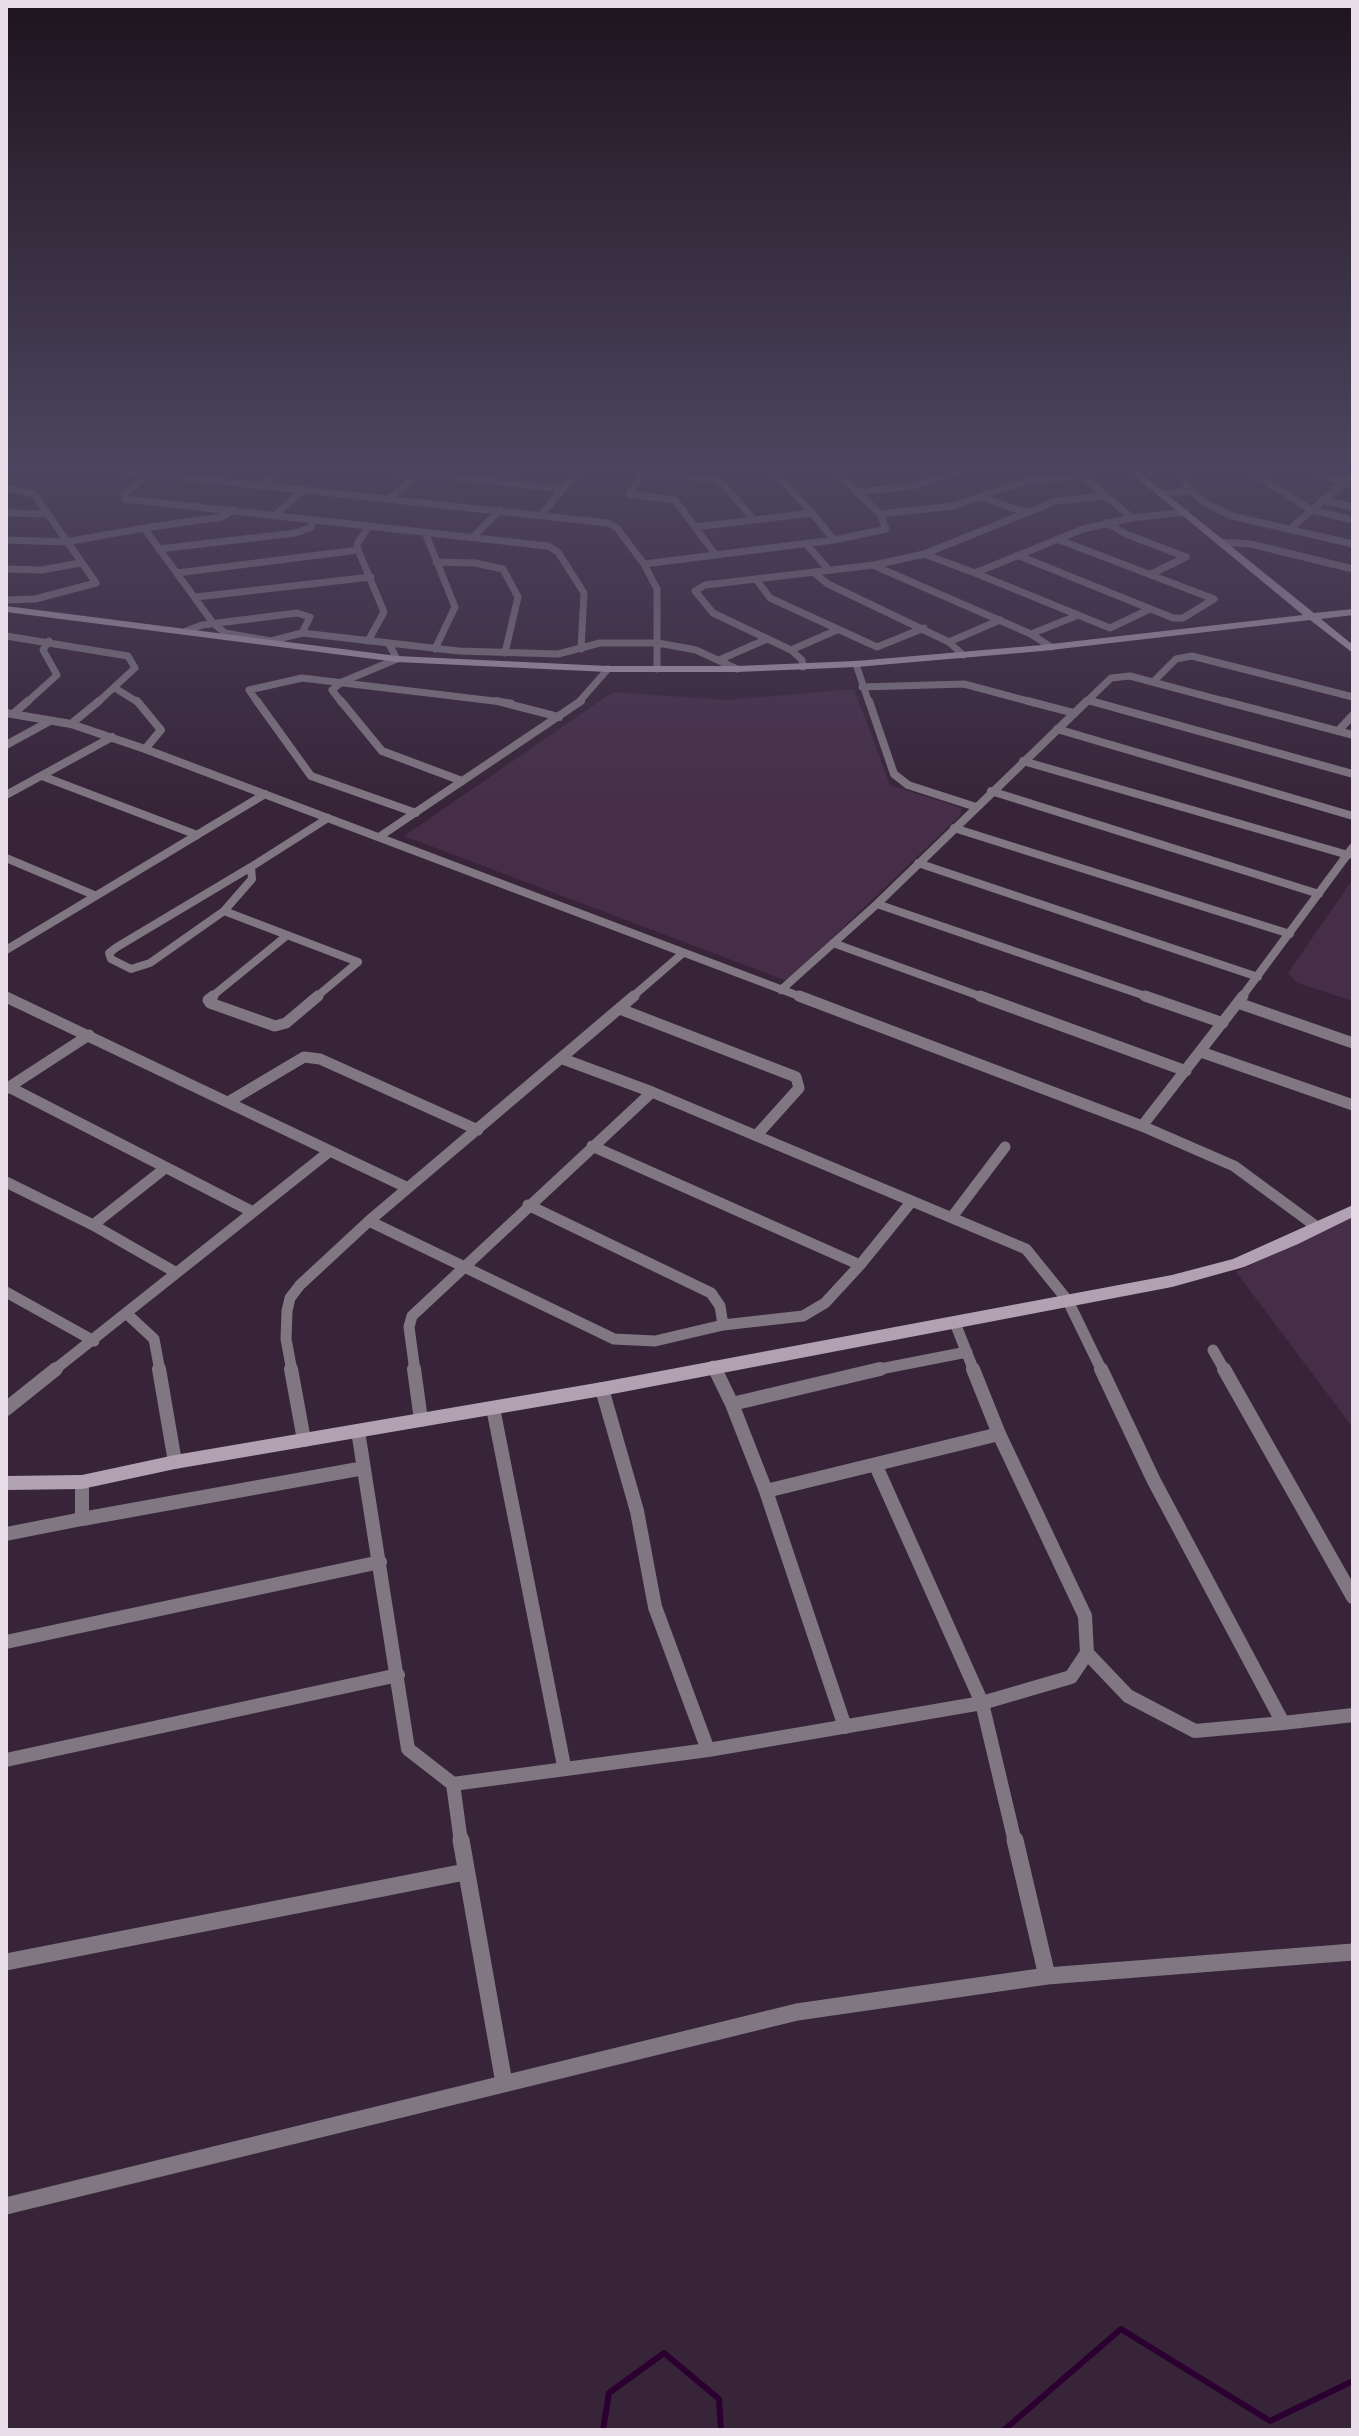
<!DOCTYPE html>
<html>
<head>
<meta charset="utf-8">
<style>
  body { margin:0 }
  #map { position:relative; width:1359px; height:2436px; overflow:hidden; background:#372439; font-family:Karla,sans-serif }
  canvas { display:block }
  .frame { position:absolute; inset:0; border:8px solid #e9ddea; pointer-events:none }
</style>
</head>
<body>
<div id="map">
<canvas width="1359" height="2436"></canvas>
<div class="frame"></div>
</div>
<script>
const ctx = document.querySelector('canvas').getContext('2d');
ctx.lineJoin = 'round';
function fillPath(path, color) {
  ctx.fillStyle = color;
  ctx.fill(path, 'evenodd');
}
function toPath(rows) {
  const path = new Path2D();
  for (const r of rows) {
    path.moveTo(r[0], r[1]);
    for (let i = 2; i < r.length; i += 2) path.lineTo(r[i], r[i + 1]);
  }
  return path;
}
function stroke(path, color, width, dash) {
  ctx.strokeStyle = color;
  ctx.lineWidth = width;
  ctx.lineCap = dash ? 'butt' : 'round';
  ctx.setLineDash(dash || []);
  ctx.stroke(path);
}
fillPath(toPath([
  [854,689,890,785,962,808,960,816,787,981,404,836,613,692,726,700],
  [1353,879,1353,1001,1297,983,1288,973],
  [1353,1216,1353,1428,1236,1272]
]), '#462e48');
stroke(toPath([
  [603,2430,609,2393,664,2353,719,2399,721,2430],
  [1004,2430,1121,2329,1270,2421,1353,2381]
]), '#2b0030', 6);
stroke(toPath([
  [99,468,608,523,617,528,644,564,657,589,657,669],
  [371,468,563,489],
  [648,468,629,494,675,500,715,554],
  [771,468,812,513],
  [1074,468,1106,496],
  [1176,468,1191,491],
  [1246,468,1311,510,1353,520],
  [1314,468,1325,476,1353,485],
  [836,471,865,468],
  [151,473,124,494,125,499,548,546,558,552,584,593,581,649],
  [646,473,713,479,724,485,754,520,812,513,834,540],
  [510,481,524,468],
  [263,485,284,468],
  [6,488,34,494,96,583,35,599,6,600],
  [856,492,914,486,968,468],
  [1161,494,1191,491,1205,503,1232,516,1353,544],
  [981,497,1028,513],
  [390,498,420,472],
  [1322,500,1353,507],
  [233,510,222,517,144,528,213,623,225,633,271,641,302,633,459,651,558,654,600,643,658,643,696,650,737,669],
  [6,513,48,514],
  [542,514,580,468],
  [880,514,953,506,1025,481,1082,476],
  [274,516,304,489],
  [1132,518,1185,512],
  [1107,523,1126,534,1186,557,1151,574],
  [695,527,754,520],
  [1291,528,1353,475],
  [425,532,455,607,435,649],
  [474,536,500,510],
  [6,540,66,542,144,528],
  [1220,542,1251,544,1353,569],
  [806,544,829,570],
  [159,549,295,533,310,528,314,520],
  [924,554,975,573],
  [1017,555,1173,618,1183,618,1214,599,1057,539],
  [436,562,475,563,503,569,518,597,505,653],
  [644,564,834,540,886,529,880,514,833,468],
  [875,566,1031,634,1051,647],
  [6,569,42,570,80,563],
  [813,572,828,584,949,642,963,655],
  [177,573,358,550],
  [756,579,770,598,877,647,924,628],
  [196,597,371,577],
  [186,631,202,625,297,613,310,617,302,633],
  [1031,634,1076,616],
  [6,636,128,656,135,668,97,703],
  [368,641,384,612,358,550,357,544,369,526],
  [949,642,1000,620],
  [791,650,837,630],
  [719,660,767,639],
  [856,664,869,703],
  [803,667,802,660,791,650,713,613,695,591,705,585,874,565,924,554,1056,501,1106,496,1132,518,1083,529,975,573,1110,628,1150,609],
  [1153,682,1176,659,1192,656,1353,697],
  [862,687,964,684,1035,703],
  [115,688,139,703],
  [1088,700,1098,703],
  [26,703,57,675,43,650,49,641],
  [258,703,249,690,302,678,511,703],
  [342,703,332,690,342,682,397,659,389,644],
  [578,703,608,669],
  [1085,703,1111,678,1130,676,1231,703]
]), '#817782', 7);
stroke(toPath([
  [137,701,161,730,145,749],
  [257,701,311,776,416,813],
  [341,701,382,751,462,781],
  [497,701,559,717],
  [869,701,894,774,908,785,976,807],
  [1028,701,1074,713],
  [1091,701,1353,774],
  [1224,701,1353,735],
  [6,713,71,724,145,749,804,998],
  [13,714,28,701],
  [71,724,99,701],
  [1057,729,1353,816],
  [1338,731,1353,715],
  [6,745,50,721],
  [1023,761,1348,855],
  [42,776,197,835],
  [991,791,1319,894],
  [6,795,112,737],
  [954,828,1290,934],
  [379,837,581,701],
  [6,858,94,895],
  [918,863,1258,977],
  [251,867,252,879,224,911,150,963,131,969,111,959,109,953,117,947,251,867],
  [251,867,328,818],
  [877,904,1151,998],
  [224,911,358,962,315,998],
  [833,943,985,998],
  [6,950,265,794],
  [781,990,877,904,1087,701],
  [210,998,285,937],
  [631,998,683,953],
  [1241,998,1353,847]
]), '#817782', 8);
stroke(toPath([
  [213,996,208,1000,210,1003,275,1026,286,1023,318,996],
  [799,996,1142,1126,1234,1166,1317,1227],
  [980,996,1186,1071],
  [1145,996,1223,1023],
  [6,997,408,1188],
  [1238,1003,1353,1043],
  [620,1009,796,1077,799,1088,756,1136],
  [1201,1052,1353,1105],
  [563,1059,652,1092,1026,1249,1068,1301,1102,1371],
  [9,1087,251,1211],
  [6,1089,89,1035],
  [230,1101,304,1057,320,1059,478,1130],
  [1142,1126,1243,996],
  [592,1146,860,1265,912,1201],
  [6,1182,93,1225,175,1272],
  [952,1217,1005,1147],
  [369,1221,614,1339,655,1341,723,1325,720,1306,711,1293,528,1205],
  [93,1225,164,1169],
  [6,1292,94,1341],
  [126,1313,154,1339,160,1371],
  [955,1323,974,1371],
  [723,1325,803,1316,825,1303,860,1265],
  [1213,1350,1225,1371],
  [713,1366,716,1371],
  [53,1371,330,1151],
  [292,1371,286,1339,287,1311,290,1298,300,1285,369,1221,634,996],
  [415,1371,409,1327,412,1316,652,1092],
  [870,1371,967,1352]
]), '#817782', 11);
stroke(toPath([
  [159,1369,175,1462],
  [291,1369,304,1440],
  [414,1369,421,1420],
  [715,1369,732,1404,766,1491,845,1727],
  [1101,1369,1154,1481,1283,1723,1353,1715],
  [1224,1369,1353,1597],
  [602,1389,637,1511,655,1607,708,1750],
  [732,1404,880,1369],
  [493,1408,564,1766],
  [6,1409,56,1369],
  [358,1431,408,1749,453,1784,708,1750,982,1703,1071,1677,1087,1653,1085,1616,999,1434,973,1369],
  [876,1466,982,1703,1015,1842],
  [766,1491,999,1434],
  [82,1519,364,1468],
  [6,1534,82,1519,82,1482],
  [6,1642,380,1562],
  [1087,1653,1128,1696,1195,1731,1283,1723],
  [6,1760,398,1675],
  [453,1784,461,1842]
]), '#817782', 14);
stroke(toPath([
  [461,1840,504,2083],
  [1015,1840,1047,1976,1353,1952],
  [6,1962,465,1872],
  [6,2206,797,2012,1047,1976]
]), '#817782', 17);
fillPath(toPath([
  [1125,468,1134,468,1314,613,1353,609,1353,615,1321,619,1353,645,1353,653,1310,620,1042,651,856,667,737,672,608,672,397,662,6,612,6,606,397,656,608,666,737,666,856,661,1042,645,1303,615,1125,468],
  [1353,1205,1353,1217,1298,1244,1244,1267,1172,1287,602,1396,175,1469,82,1489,6,1490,6,1476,82,1475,175,1455,602,1382,1172,1275,1233,1259,1353,1205]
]), '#b2a1b3');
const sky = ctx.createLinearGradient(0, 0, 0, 809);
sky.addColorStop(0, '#1e141f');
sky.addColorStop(0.58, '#4d455f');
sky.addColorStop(1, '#4d455f00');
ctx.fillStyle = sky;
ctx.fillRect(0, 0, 1359, 809);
</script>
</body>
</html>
